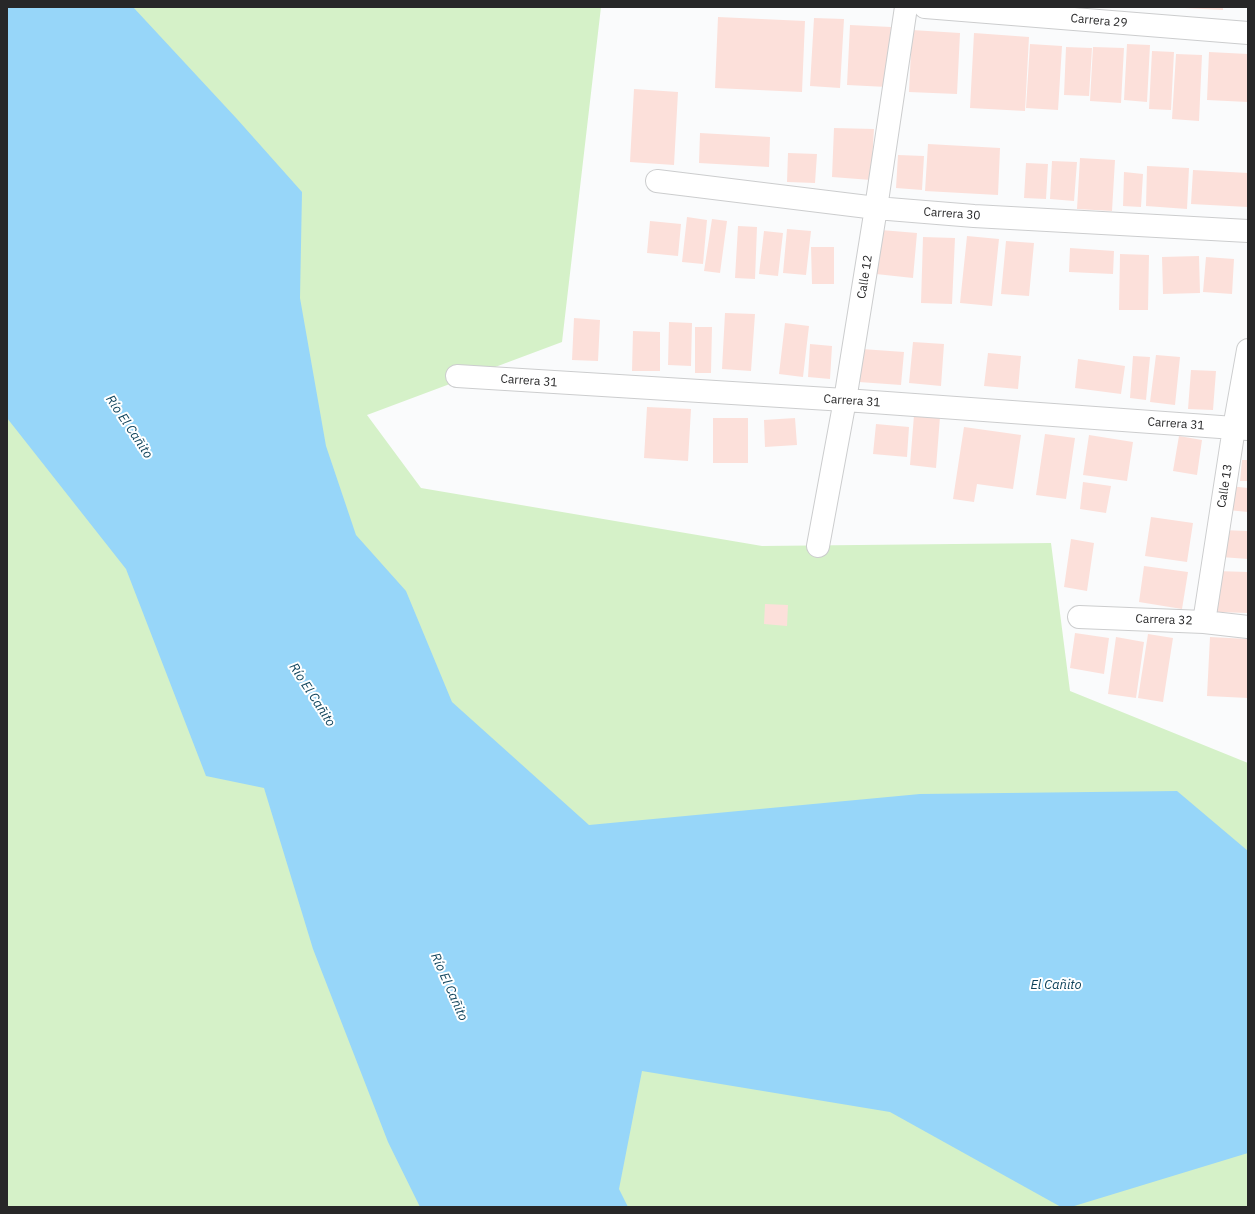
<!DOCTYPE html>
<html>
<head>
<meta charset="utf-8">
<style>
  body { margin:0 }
  #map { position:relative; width:1255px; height:1214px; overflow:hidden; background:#fafbfc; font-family:"IBM Plex Sans",sans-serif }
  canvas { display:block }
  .frame { position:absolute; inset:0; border:8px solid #272728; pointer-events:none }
</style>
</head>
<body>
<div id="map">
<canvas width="1255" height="1214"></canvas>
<div class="frame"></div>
</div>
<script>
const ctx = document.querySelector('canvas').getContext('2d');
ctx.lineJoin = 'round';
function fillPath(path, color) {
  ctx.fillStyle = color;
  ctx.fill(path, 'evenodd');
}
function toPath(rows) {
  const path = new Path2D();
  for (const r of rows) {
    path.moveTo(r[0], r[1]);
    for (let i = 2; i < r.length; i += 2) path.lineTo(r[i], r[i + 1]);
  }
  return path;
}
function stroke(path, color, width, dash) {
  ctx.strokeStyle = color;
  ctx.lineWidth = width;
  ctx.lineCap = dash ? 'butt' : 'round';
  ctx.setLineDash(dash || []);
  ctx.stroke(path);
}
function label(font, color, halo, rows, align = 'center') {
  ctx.font = font + ' "IBM Plex Sans",sans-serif';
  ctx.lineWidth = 4;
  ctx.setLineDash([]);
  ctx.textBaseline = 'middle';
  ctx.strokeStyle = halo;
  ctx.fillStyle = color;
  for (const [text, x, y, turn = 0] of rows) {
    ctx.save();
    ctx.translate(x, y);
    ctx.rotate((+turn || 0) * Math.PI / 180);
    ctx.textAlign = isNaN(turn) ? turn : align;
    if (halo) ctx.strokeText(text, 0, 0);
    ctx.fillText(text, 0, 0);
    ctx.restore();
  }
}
fillPath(toPath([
  [7,7,601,7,562,342,367,415,421,488,762,546,1051,543,1070,691,1248,763,1248,1207,7,1207]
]), '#d5f1c8');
fillPath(toPath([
  [7,7,133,7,237,119,302,192,300,298,326,446,356,535,406,591,452,702,589,825,920,794,1177,791,1248,851,1248,1153,1071,1207,1061,1207,890,1112,642,1071,619,1189,628,1207,420,1207,388,1142,313,949,264,788,206,776,126,569,7,418]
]), '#97d6f9');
fillPath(toPath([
  [1184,7,1223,7,1223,10,1184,8],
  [718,17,805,21,802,92,715,88],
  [814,18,844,19,840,88,810,86],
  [850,25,891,27,887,87,847,85],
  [912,30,960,33,957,94,909,92],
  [974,33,1029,37,1025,111,970,108],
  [1030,44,1062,46,1058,110,1026,108],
  [1127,44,1150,45,1147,102,1124,100],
  [1066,47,1092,48,1089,96,1064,95],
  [1093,47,1124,48,1121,103,1090,101],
  [1152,51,1174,52,1171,110,1149,109],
  [1209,52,1248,54,1248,102,1207,100],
  [1176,54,1202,55,1199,121,1172,119],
  [634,89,678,92,674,165,630,162],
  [834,128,874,129,871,180,832,177],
  [700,133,770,137,769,167,699,163],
  [928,144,1000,148,998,195,925,191],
  [788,153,817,154,815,183,787,182],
  [898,155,924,156,922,190,896,188],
  [1080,158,1115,160,1112,211,1077,209],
  [1052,161,1077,162,1074,201,1050,199],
  [1026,163,1048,164,1046,199,1024,198],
  [1147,166,1189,168,1187,209,1146,206],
  [1193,170,1248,173,1248,207,1191,204],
  [1124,172,1143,174,1141,207,1123,206],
  [687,217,707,220,703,264,682,262],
  [712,219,727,221,720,273,704,271],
  [650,221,681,224,678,256,647,253],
  [738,226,757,227,755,279,735,278],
  [787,229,811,231,806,275,783,273],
  [881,230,917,233,913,278,876,274],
  [764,231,783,233,778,276,759,274],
  [967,236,999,239,992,306,960,303],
  [923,237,955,238,952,304,921,303],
  [1006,241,1034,243,1029,296,1001,294],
  [811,247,834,247,834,284,812,284],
  [1070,248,1114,251,1113,274,1069,272],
  [1120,254,1149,255,1148,310,1119,310],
  [1199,256,1200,293,1163,294,1162,257],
  [1206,257,1234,259,1232,294,1203,292],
  [725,313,755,314,751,371,722,369],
  [574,318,600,320,598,361,572,360],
  [669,322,692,323,691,366,668,365],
  [785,323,809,326,803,377,779,374],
  [695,327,712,327,711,373,695,373],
  [633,331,660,332,660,371,632,371],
  [913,342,944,344,941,386,909,383],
  [810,344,832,346,830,379,808,377],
  [862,349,904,352,901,385,859,382],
  [988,353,1021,356,1018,389,984,386],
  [1156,355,1180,357,1175,405,1150,402],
  [1133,356,1150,357,1146,400,1130,398],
  [1078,359,1125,366,1121,394,1075,388],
  [1191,370,1216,371,1213,410,1188,409],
  [647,407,691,409,688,461,644,458],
  [914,415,940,417,936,468,910,465],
  [713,418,748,418,748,463,713,463],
  [795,418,797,445,765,447,764,420],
  [876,424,909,427,907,457,873,454],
  [964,427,1021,435,1013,489,977,484,974,502,953,499],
  [1045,434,1075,438,1066,499,1036,495],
  [1089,435,1133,442,1127,481,1083,475],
  [1179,436,1202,440,1197,475,1173,471],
  [1242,460,1248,460,1248,481,1240,481],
  [1083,482,1111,486,1106,513,1080,509],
  [1230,486,1248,488,1248,512,1228,510],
  [1151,517,1193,523,1187,562,1145,556],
  [1222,530,1248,531,1248,559,1221,557],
  [1071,539,1094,543,1087,591,1064,587],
  [1144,566,1188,572,1182,609,1139,602],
  [1216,571,1248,572,1248,613,1215,612],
  [765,604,788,605,787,626,764,624],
  [1075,633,1109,638,1104,674,1070,668],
  [1148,634,1173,638,1163,702,1138,698],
  [1116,637,1144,642,1136,698,1108,694],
  [1210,637,1248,639,1248,698,1207,696]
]), '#fce0da');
const street = toPath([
  [925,7,1248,33],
  [657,181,876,208,974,216,1248,231],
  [457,376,845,400,1248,429],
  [818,546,845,400,876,208,906,7],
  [1079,617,1204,622,1248,627],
  [1204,622,1234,428,1248,350]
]);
stroke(street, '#cccdce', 24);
stroke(street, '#fff', 22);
label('12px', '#272728', '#fff', [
  ["Carrera 29",1099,21,5],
  ["Carrera 30",952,214,4],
  ["Calle 12",865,277,-81],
  ["Carrera 31",529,381,4],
  ["Carrera 31",852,401,4],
  ["Carrera 31",1176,424,4],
  ["Calle 13",1225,486,-81],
  ["Carrera 32",1164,620,2]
]);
label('italic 13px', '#0e425a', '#fff', [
  ["Río El Cañito",129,427,56],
  ["Río El Cañito",312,695,57],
  ["El Cañito",1056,985],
  ["Río El Cañito",449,987,66]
]);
</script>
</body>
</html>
